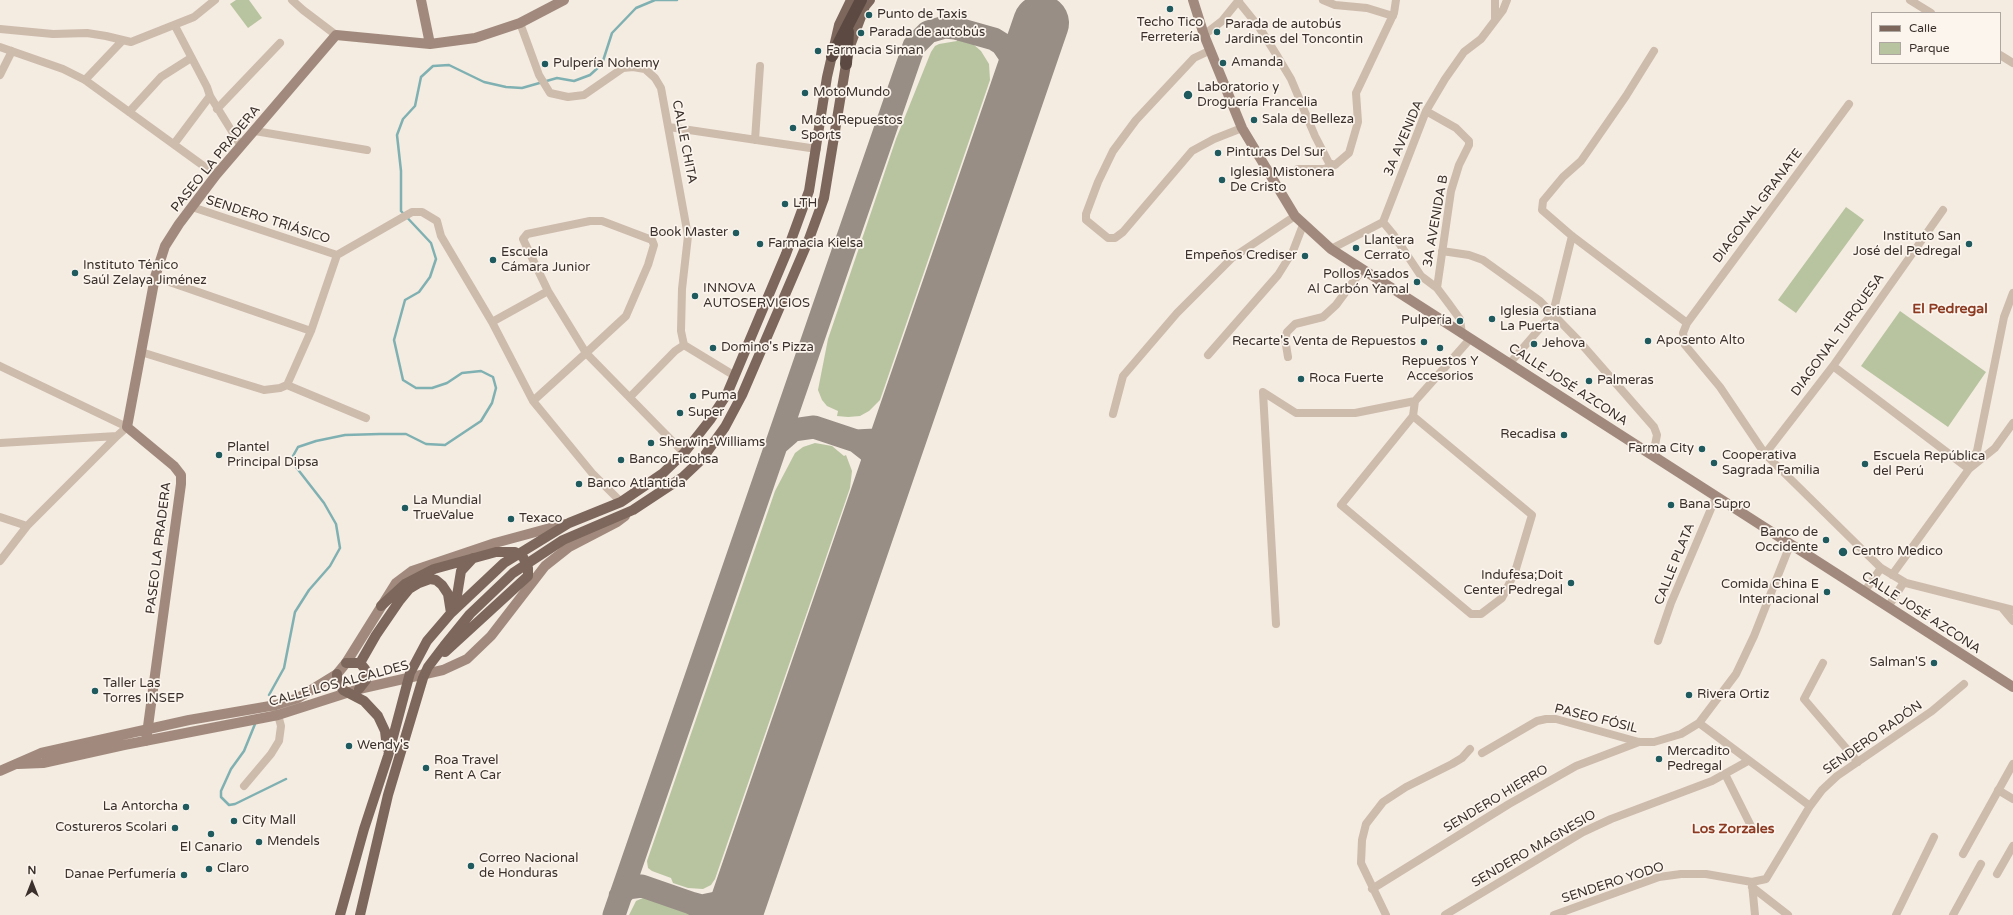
<!DOCTYPE html>
<meta charset="utf-8">
<style>
body{margin:0}
#map{position:relative;width:2013px;height:915px;overflow:hidden;background:#f4ebe1;font-family:"Varela Round",sans-serif}
canvas{display:block}
.legend{position:absolute;left:1871px;top:12px;width:130px;height:52px;box-sizing:border-box;background:#fbf5ee;border:1px solid #aea6a0;margin:0;padding:5px 7px;list-style:none;font-size:12px;color:#3b302b}
.legend li{display:flex;align-items:center;gap:8px;height:20px}
.legend b{width:20px;border:1px solid #aea6a0}
.north{position:absolute;left:12px;top:863px;width:40px;height:40px;-webkit-text-stroke:3px #fbf5ee;paint-order:stroke;rotate:0deg;font-size:11px;font-weight:700;line-height:16px;text-align:center;color:#3b302b}
.north::after{content:'';display:block;margin:auto;width:14px;height:18px;background:#3b302b;clip-path:polygon(50% 0,100% 100%,50% 72%,0 100%)}
</style>
<div id="map">
<canvas width="2013" height="915"></canvas>
<ul class="legend">
<li><b style="height:5px;background:#7d675c"></b>Calle</li>
<li><b style="height:11px;background:#b8c4a0"></b>Parque</li>
</ul>
<div class="north">N</div>
</div>
<script>
const c = document.querySelector('canvas').getContext('2d');
c.lineJoin = 'round';
function fillPath(path, color) { c.fillStyle = color; c.fill(path, 'evenodd'); }
const shape = rows => new Path2D(rows.map(r => 'M' + r).join(''));
function stroke(path, color, width, dash) { c.strokeStyle = color; c.lineWidth = width; c.lineCap = dash ? 'butt' : 'round'; c.setLineDash(dash || []); c.stroke(path); }
function label(font, color, halo, rows, align = 'center') {
  c.font = font + ' "Varela Round",sans-serif'; c.lineWidth = 3.5; c.setLineDash([]); c.textBaseline = 'middle'; c.strokeStyle = halo; c.fillStyle = color; for (const [text, x, y, turn = 0] of rows) {
    c.save(); c.translate(x, y); c.rotate((+turn || 0) * Math.PI / 180); c.textAlign = isNaN(turn) ? turn : align; if (halo) c.strokeText(text, 0, 0); c.fillText(text, 0, 0); c.restore();
  }
}
const green = shape([
 [236,0,249,0,262,18,248,28,230,4],
 [957,38,973,44,981,51,989,64,990,80,880,400,869,411,860,416,848,417,837,416,838,411,827,406,822,400,818,390,828,339,896,139,931,52,935,46,939,44,957,41],
 [1846,207,1864,220,1796,313,1778,300],
 [1900,311,1986,372,1948,427,1861,366],
 [815,443,832,446,844,456,846,455,852,471,850,488,715,879,711,885,703,889,688,888,673,883,671,878,652,871,648,868,647,861,775,491,795,453,803,447],
 [645,897,682,910,691,915,629,915,636,901]
]);
const stream = shape([
 [269,695,284,668,295,612,309,590,330,566,340,548,336,524,324,503,296,467,293,456,298,447,316,441,345,435,380,434,406,434,426,444,445,445,481,421,492,403,496,388,493,377,481,371,462,373,447,383,432,388,416,388,403,380,394,340,405,300,419,292,430,277,436,259,431,243,401,211,401,171,397,135,403,119,415,106,421,77,433,66,449,65,484,82,506,87,522,88,557,78,574,81,590,75,602,64,612,33,636,8,655,0,677,0],
 [255,724,244,751,231,769,221,791,221,797,229,805,235,804,286,779]
]);
const taxiway = shape([
 [856,441,875,440,886,436,895,430,906,417],
 [777,444,793,430,814,427,856,441,870,452,879,471,882,484],
 [620,896,627,888,642,886,691,903,703,909,709,915],
 [691,903,702,906,721,902,736,892,746,881],
 [614,915,914,46,928,32,945,27,955,28,994,39,1002,44,1017,66,1018,90]
]);
const runway = shape([
 [734,915,1041,23]
]);
const street = shape([
 [292,0,303,10,336,35],
 [1323,0,1335,5,1367,8,1393,16],
 [1495,0,1495,20],
 [1910,0,1931,13],
 [1238,1,1259,27,1276,54,1291,79,1315,136,1329,163,1335,165,1349,153,1358,122,1356,93,1394,13,1396,0],
 [520,23,539,75,550,93,568,97,584,95,623,68,633,67,645,69,655,78,661,88,688,236,682,289,681,331,684,345,735,376],
 [175,26,207,87,210,96,241,146],
 [0,29,53,34,87,33,106,36,131,42,194,17,215,0],
 [1204,35,1222,21,1239,0],
 [0,47,63,69,85,80,216,175],
 [1211,50,1194,58,1136,120,1113,151,1098,182,1086,214,1086,220,1108,238,1115,238,1123,232,1192,151,1214,139,1242,128],
 [1654,51,1626,96,1581,161,1563,177,1543,201,1542,210,1572,236,1687,323],
 [2000,55,2013,63],
 [0,75,12,51],
 [85,80,122,41],
 [1849,104,1687,323,1683,333,1685,345,1720,387,1765,454,1881,568,1906,583,2013,610],
 [217,109,280,43],
 [1426,111,1456,128,1469,141,1469,145,1459,165,1451,191,1437,288],
 [129,112,161,77,191,58],
 [669,127,817,149],
 [255,131,367,150],
 [755,140,760,66],
 [174,144,210,96],
 [1298,169,1324,169,1335,165],
 [192,207,337,255],
 [1383,222,1393,234,1421,276,1437,288,1449,304,1460,319,1462,334],
 [1331,249,1383,222,1426,111,1445,79,1464,52,1481,39,1503,10,1507,0],
 [1442,251,1469,255,1483,260,1540,301,1578,340,1654,427,1657,435,1653,455],
 [155,277,311,331],
 [492,322,548,291],
 [141,352,264,390,280,388,287,385,366,418],
 [1208,355,1278,275,1293,251,1303,225],
 [1288,357,1285,339,1287,332,1295,324,1323,317,1336,305,1362,270],
 [1510,363,1553,313,1572,236],
 [0,366,127,427,117,436,0,443],
 [1833,366,1969,469],
 [287,385,311,331,337,255,412,212,422,212,437,221,441,236,492,322,533,401,592,473,621,502],
 [630,397,675,351,684,345],
 [533,401,586,353,626,316,648,265,654,245,652,240,602,221,590,221,527,234,523,239,548,291,586,353,684,453],
 [1113,414,1123,376,1177,313,1232,258,1295,216],
 [1413,416,1341,505,1471,614,1481,614,1502,598,1515,572,1532,515,1413,416,1415,401],
 [1765,454,1833,366,1943,210],
 [1967,467,1977,451,2004,317,2013,293],
 [0,517,27,526],
 [0,561,27,526,117,436],
 [1892,575,1969,469,1995,448,2013,423],
 [1864,592,1881,568],
 [1888,607,1904,582],
 [2003,609,2013,621],
 [1276,624,1263,392,1296,413,1355,413,1415,401,1470,339],
 [1658,641,1671,603,1716,497],
 [1823,663,1804,699,1858,762],
 [1699,723,1810,806],
 [1482,753,1537,721,1546,719,1556,719,1639,742,1654,742,1681,734,1699,723,1736,674,1754,636,1790,545],
 [1725,774,1752,828],
 [244,786,271,754,279,741,281,726,278,715],
 [1998,790,2013,799],
 [1963,854,2013,764],
 [1997,874,2013,846],
 [1752,884,1755,915],
 [1752,887,1788,915],
 [1372,889,1509,804,1576,766,1639,742],
 [1386,915,1361,863,1362,840,1366,824,1383,802,1406,787,1452,764,1462,758,1470,749],
 [1445,915,1583,832,1611,819,1712,781,1748,761],
 [1554,915,1659,877,1681,874,1706,874,1752,882,1766,879,1810,806,1822,790,1837,776,1932,711,1964,684],
 [1896,915,1934,837],
 [1953,915,1981,864]
]);
const secondary = shape([
 [421,0,430,44],
 [1193,0,1204,35,1242,128,1295,216,1331,249,2013,687],
 [146,741,181,484,181,475,174,466,127,427,155,277,165,246,179,224,216,175,336,35,430,44,475,38,520,23,564,0],
 [18,764,43,763,124,745,278,715,359,689,443,670,467,659,491,636,545,566,569,547,617,522,625,516],
 [0,771,41,753,189,720,276,705,298,698,337,674,346,663,396,583,412,571,495,543,565,524]
]);
const primary = shape([
 [381,606,405,584,434,569,496,552,515,552,523,557,528,568,528,576,445,652],
 [455,608,461,571,473,558],
 [346,663,360,663,365,669,366,680,359,689],
 [360,663,376,635,400,600,409,589,419,583,430,579,436,580,442,585,448,594,451,613],
 [337,674,337,680,343,690,364,701,378,716,385,731,387,748],
 [340,915,364,829,388,756,410,673,427,641,451,613,504,563,569,523,621,502,662,474,684,453,710,420,727,394,786,254,809,191,827,77,839,25,851,0],
 [360,915,388,795,423,678,428,667,444,646,470,614,513,573,563,540,633,510,683,477,702,459,725,427,742,395,809,239,824,198,846,64,850,46,865,6,870,0]
]);
const highway = shape([
 [832,56,861,0],
 [846,64,848,32]
]);
const markers = [
 [1170,9,4,"#1f5a5e"],
 [869,15,4,"#1f5a5e"],
 [1217,32,4,"#1f5a5e"],
 [861,33,4,"#1f5a5e"],
 [818,51,4,"#1f5a5e"],
 [1223,63,4,"#1f5a5e"],
 [545,64,4,"#1f5a5e"],
 [805,93,4,"#1f5a5e"],
 [1188,95,5,"#1f5a5e"],
 [1254,120,4,"#1f5a5e"],
 [793,128,4,"#1f5a5e"],
 [1218,153,4,"#1f5a5e"],
 [1222,180,4,"#1f5a5e"],
 [785,204,4,"#1f5a5e"],
 [736,233,4,"#1f5a5e"],
 [760,244,4,"#1f5a5e"],
 [1969,244,4,"#1f5a5e"],
 [1356,248,4,"#1f5a5e"],
 [1305,256,4,"#1f5a5e"],
 [493,260,4,"#1f5a5e"],
 [75,273,4,"#1f5a5e"],
 [1417,282,4,"#1f5a5e"],
 [695,296,4,"#1f5a5e"],
 [1492,319,4,"#1f5a5e"],
 [1460,321,4,"#1f5a5e"],
 [1648,341,4,"#1f5a5e"],
 [1424,342,4,"#1f5a5e"],
 [1534,344,4,"#1f5a5e"],
 [713,348,4,"#1f5a5e"],
 [1440,348,4,"#1f5a5e"],
 [1301,379,4,"#1f5a5e"],
 [1589,381,4,"#1f5a5e"],
 [693,396,4,"#1f5a5e"],
 [680,413,4,"#1f5a5e"],
 [1564,435,4,"#1f5a5e"],
 [651,443,4,"#1f5a5e"],
 [1702,449,4,"#1f5a5e"],
 [219,455,4,"#1f5a5e"],
 [621,460,4,"#1f5a5e"],
 [1714,463,4,"#1f5a5e"],
 [1865,464,4,"#1f5a5e"],
 [579,484,4,"#1f5a5e"],
 [1671,505,4,"#1f5a5e"],
 [405,508,4,"#1f5a5e"],
 [511,519,4,"#1f5a5e"],
 [1826,540,4,"#1f5a5e"],
 [1843,552,5,"#1f5a5e"],
 [1571,583,4,"#1f5a5e"],
 [1827,592,4,"#1f5a5e"],
 [1934,663,4,"#1f5a5e"],
 [95,691,4,"#1f5a5e"],
 [1689,695,4,"#1f5a5e"],
 [349,746,4,"#1f5a5e"],
 [1659,759,4,"#1f5a5e"],
 [426,768,4,"#1f5a5e"],
 [186,807,4,"#1f5a5e"],
 [234,821,4,"#1f5a5e"],
 [175,828,4,"#1f5a5e"],
 [211,834,4,"#1f5a5e"],
 [259,842,4,"#1f5a5e"],
 [471,866,4,"#1f5a5e"],
 [209,869,4,"#1f5a5e"],
 [184,875,4,"#1f5a5e"]
];
const poiNames = [
 ["Punto de Taxis",877,15],
 ["Techo Tico",1170,23,"center"],
 ["Ferretería",1170,38,"center"],
 ["Parada de autobús",1225,25],
 ["Jardines del Toncontin",1225,40],
 ["Parada de autobús",869,33],
 ["Farmacia Siman",826,51],
 ["Amanda",1231,63],
 ["Pulpería Nohemy",553,64],
 ["Laboratorio y",1197,88],
 ["Droguería Francelia",1197,103],
 ["MotoMundo",813,93],
 ["Sala de Belleza",1262,120],
 ["Moto Repuestos",801,121],
 ["Sports",801,136],
 ["Pinturas Del Sur",1226,153],
 ["Iglesia Mistonera",1230,173],
 ["De Cristo",1230,188],
 ["LTH",793,204],
 ["Book Master",728,233,"right"],
 ["Instituto San",1961,237,"right"],
 ["José del Pedregal",1961,252,"right"],
 ["Llantera",1364,241],
 ["Cerrato",1364,256],
 ["Farmacia Kielsa",768,244],
 ["Escuela",501,253],
 ["Cámara Junior",501,268],
 ["Empeños Crediser",1297,256,"right"],
 ["Instituto Ténico",83,266],
 ["Saúl Zelaya Jiménez",83,281],
 ["Pollos Asados",1409,275,"right"],
 ["Al Carbón Yamal",1409,290,"right"],
 ["INNOVA",703,289],
 ["AUTOSERVICIOS",703,304],
 ["Iglesia Cristiana",1500,312],
 ["La Puerta",1500,327],
 ["Pulpería",1452,321,"right"],
 ["Aposento Alto",1656,341],
 ["Recarte's Venta de Repuestos",1416,342,"right"],
 ["Jehova",1542,344],
 ["Domino's Pizza",721,348],
 ["Repuestos Y",1440,362,"center"],
 ["Accesorios",1440,377,"center"],
 ["Roca Fuerte",1309,379],
 ["Palmeras",1597,381],
 ["Puma",701,396],
 ["Super",688,413],
 ["Recadisa",1556,435,"right"],
 ["Sherwin-Williams",659,443],
 ["Plantel",227,448],
 ["Principal Dipsa",227,463],
 ["Farma City",1694,449,"right"],
 ["Cooperativa",1722,456],
 ["Sagrada Familia",1722,471],
 ["Escuela República",1873,457],
 ["del Perú",1873,472],
 ["Banco Ficohsa",629,460],
 ["Banco Atlantida",587,484],
 ["La Mundial",413,501],
 ["TrueValue",413,516],
 ["Bana Supro",1679,505],
 ["Texaco",519,519],
 ["Banco de",1818,533,"right"],
 ["Occidente",1818,548,"right"],
 ["Centro Medico",1852,552],
 ["Indufesa;Doit",1563,576,"right"],
 ["Center Pedregal",1563,591,"right"],
 ["Comida China E",1819,585,"right"],
 ["Internacional",1819,600,"right"],
 ["Salman'S",1926,663,"right"],
 ["Taller Las",103,684],
 ["Torres INSEP",103,699],
 ["Rivera Ortiz",1697,695],
 ["Wendy's",357,746],
 ["Mercadito",1667,752],
 ["Pedregal",1667,767],
 ["Roa Travel",434,761],
 ["Rent A Car",434,776],
 ["La Antorcha",178,807,"right"],
 ["City Mall",242,821],
 ["Costureros Scolari",167,828,"right"],
 ["Mendels",267,842],
 ["El Canario",211,848,"center"],
 ["Correo Nacional",479,859],
 ["de Honduras",479,874],
 ["Claro",217,869],
 ["Danae Perfumería",176,875,"right"]
];
const streetNames = [
 ["3A AVENIDA",1404,138,-67],
 ["CALLE CHITA",684,142,79],
 ["PASEO LA PRADERA",216,159,-51],
 ["DIAGONAL GRANATE",1758,206,-53],
 ["SENDERO TRIÁSICO",268,220,18],
 ["3A AVENIDA B",1436,221,-80],
 ["DIAGONAL TURQUESA",1838,335,-54],
 ["CALLE JOSÉ AZCONA",1568,385,33],
 ["PASEO LA PRADERA",159,548,-83],
 ["CALLE PLATA",1675,564,-68],
 ["CALLE JOSÉ AZCONA",1921,613,33],
 ["CALLE LOS ALCALDES",339,684,-15],
 ["PASEO FÓSIL",1596,719,14],
 ["SENDERO RADÓN",1873,738,-35],
 ["SENDERO HIERRO",1496,799,-31],
 ["SENDERO MAGNESIO",1534,849,-30],
 ["SENDERO YODO",1613,883,-18]
];
const neighbourhoodNames = [
 ["El Pedregal",1950,309],
 ["Los Zorzales",1733,829]
];
fillPath(green, '#b8c4a0');
stroke(stream, '#7fb0b2', 2.5);
stroke(taxiway, '#988e86', 23);
stroke(runway, '#988e86', 56);
stroke(street, '#cdbbac', 8);
stroke(secondary, '#a18a7d', 10);
stroke(primary, '#7d675c', 10);
stroke(highway, '#5c4a42', 12);
for (const [x, y, r, color] of markers) { const dot = new Path2D(); dot.arc(x, y, r, 0, 2 * Math.PI); c.fillStyle = color; c.fill(dot); stroke(dot, '#fbf5ee', 1.5); }
label('13px', '#3b302b', '#fbf5ee', poiNames, 'left');
label('13px', '#3b302b', '#fbf5ee', streetNames);
label('bold 14px', '#8c3b22', '#fbf5ee', neighbourhoodNames);
</script>
